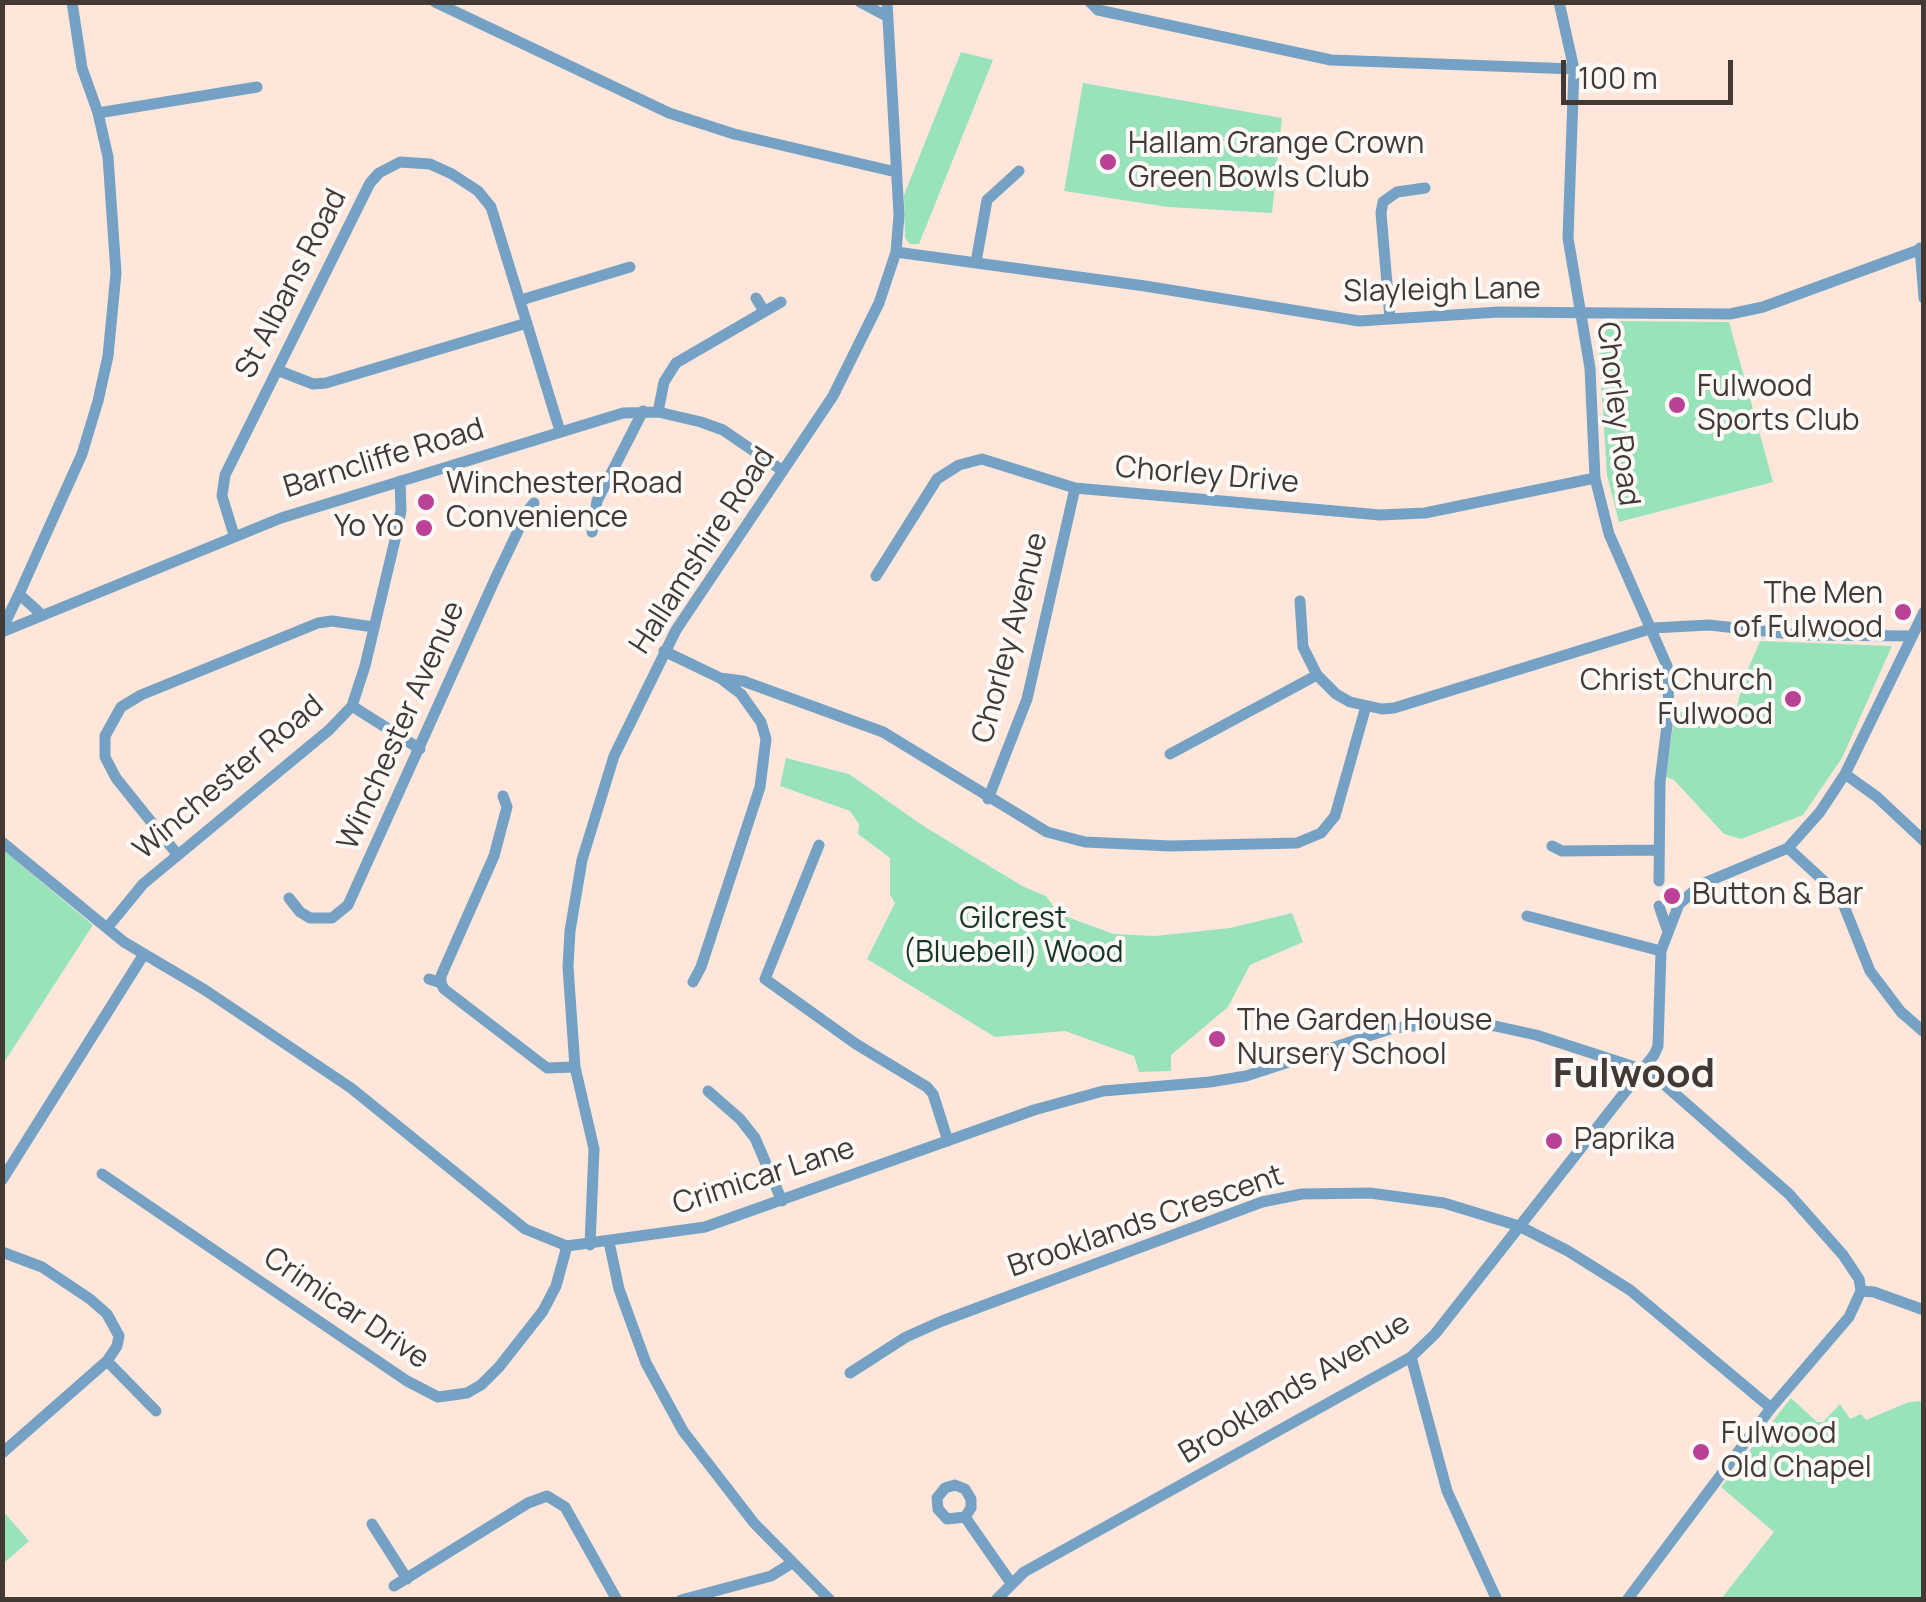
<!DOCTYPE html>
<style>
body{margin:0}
#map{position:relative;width:1926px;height:1602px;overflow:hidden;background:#fee7da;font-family:Manrope,sans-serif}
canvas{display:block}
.frame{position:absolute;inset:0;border:5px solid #423934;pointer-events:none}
.scale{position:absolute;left:1561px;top:60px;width:172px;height:45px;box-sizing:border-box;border:5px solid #423934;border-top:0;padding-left:12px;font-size:30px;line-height:35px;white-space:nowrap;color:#423934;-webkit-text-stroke:8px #fdf9f6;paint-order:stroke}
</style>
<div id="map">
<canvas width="1926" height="1602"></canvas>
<div class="frame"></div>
<div class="scale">100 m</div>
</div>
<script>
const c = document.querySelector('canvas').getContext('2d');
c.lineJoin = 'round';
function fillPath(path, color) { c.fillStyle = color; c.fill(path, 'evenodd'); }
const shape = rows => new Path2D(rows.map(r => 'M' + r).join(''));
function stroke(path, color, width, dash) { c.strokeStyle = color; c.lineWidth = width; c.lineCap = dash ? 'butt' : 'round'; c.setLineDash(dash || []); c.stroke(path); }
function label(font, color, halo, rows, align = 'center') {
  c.font = font + ' Manrope,sans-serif'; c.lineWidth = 8; c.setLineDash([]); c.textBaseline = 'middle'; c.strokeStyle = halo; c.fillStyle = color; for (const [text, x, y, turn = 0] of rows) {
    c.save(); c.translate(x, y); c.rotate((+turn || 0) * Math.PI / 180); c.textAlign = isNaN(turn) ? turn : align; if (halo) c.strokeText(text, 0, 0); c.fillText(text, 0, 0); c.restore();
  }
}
const green = shape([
 [961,52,993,60,919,244,910,244,905,238,904,195],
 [1083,83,1282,118,1272,213,1168,207,1064,191],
 [1613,321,1729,322,1773,482,1619,522,1607,475,1598,334],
 [1760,641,1892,646,1842,758,1803,815,1741,839,1724,834,1674,780,1666,777,1675,711,1734,717,1745,676],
 [786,758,849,774,925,827,1024,887,1046,896,1059,914,1114,934,1155,936,1230,928,1292,913,1303,942,1250,965,1228,1007,1171,1055,1171,1071,1139,1072,1134,1056,1065,1031,995,1037,867,959,895,903,890,895,890,858,858,834,859,824,850,811,780,786],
 [3,850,93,925,3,1064],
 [1791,1398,1817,1422,1823,1422,1840,1404,1850,1419,1861,1414,1866,1420,1909,1402,1923,1401,1923,1599,1721,1599,1774,1532,1721,1487],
 [2,1510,29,1541,5,1562,3,1558]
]);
const minor = shape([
 [435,2,669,113,734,134,896,172],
 [860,2,888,17],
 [1090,2,1098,10,1331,60,1574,69],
 [1559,2,1574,69,1568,238,1590,368,1595,478,1609,534,1667,666,1669,709,1660,782,1659,881],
 [98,113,257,87],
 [1920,248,1924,298],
 [896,252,1145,286,1359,321,1499,312,1730,314,1763,307,1924,248],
 [976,262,987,200,1019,171],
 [756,298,764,311],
 [521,300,630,267],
 [1390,319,1381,213,1383,202,1397,192,1425,188],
 [277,370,313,384,326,383,527,323],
 [658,412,664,382,676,363,781,302],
 [592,532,597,501,643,411],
 [234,535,222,496,225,475,370,183,379,173,400,162,430,164,452,174,478,191,491,207,560,431],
 [876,576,937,479,959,465,982,459,1075,488,1380,515,1425,513,1595,478],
 [1300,601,1303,647,1317,675,1336,694,1350,702,1382,709,1394,708,1653,628,1709,625,1801,635,1911,636],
 [42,615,19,594,82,454,98,401,108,356,116,273,108,157,98,113,82,68,72,2],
 [2,629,19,594],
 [2,632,281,518,623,413,658,412,701,422,723,430,783,471],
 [664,651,720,678,741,694,761,722,766,739,760,787,701,967,693,982],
 [720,678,743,681,883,732,1047,832,1085,842,1171,846,1297,843,1321,833,1335,816,1366,706],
 [352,706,420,749],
 [1170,754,1317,675],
 [1845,774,1877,797,1924,841],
 [988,799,1027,699,1075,488],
 [2,842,124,942,205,990,351,1088,525,1229,567,1246,705,1227,1034,1110,1103,1091,1210,1082,1246,1076,1393,1028,1453,1022,1495,1026,1536,1035,1644,1070,1657,1078,1789,1194,1843,1255,1859,1279,1861,1291],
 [819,845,765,979,856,1044,927,1087,933,1094,948,1141],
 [1552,846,1562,851,1659,850],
 [1788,848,1840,896,1870,971,1901,1012,1924,1032],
 [177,854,116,778,105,757,105,736,121,707,141,695,318,623,332,621,374,627],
 [289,898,300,912,310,918,332,918,348,905,496,577,528,510,534,503],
 [1659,906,1667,929],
 [1527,916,1661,951],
 [107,928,143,884,329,730,352,706,365,666,395,540,401,511,400,481],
 [429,979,441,983,444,989,547,1068,575,1067],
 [441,983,441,976,494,856,507,807,503,796],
 [708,1091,740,1119,755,1138,782,1201],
 [102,1174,407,1381,438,1397,467,1393,481,1385,499,1367,543,1311,556,1286,567,1246],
 [2,1180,144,954],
 [609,1242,619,1289,646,1363,683,1431,754,1523,830,1600],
 [590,1245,594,1149,575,1067,568,967,570,931,582,860,614,756,676,630,833,396,879,303,896,252,899,215,887,2],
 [2,1252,42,1267,90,1299,107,1314,119,1336,117,1346,107,1361,2,1453],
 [1861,1291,1874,1292,1924,1310],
 [1411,1357,1447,1491,1497,1600],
 [107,1361,156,1411],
 [850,1373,906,1337,942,1321,1262,1202,1302,1194,1370,1193,1444,1203,1519,1226,1568,1251,1630,1290,1771,1408],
 [965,1517,971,1508,971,1499,965,1489,955,1485,945,1488,937,1498,938,1509,947,1519,965,1517,1011,1583],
 [372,1524,407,1579],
 [394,1586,528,1503,547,1496,565,1507,617,1600],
 [681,1600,771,1576,792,1563],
 [996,1600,1024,1572,1411,1357,1435,1334,1654,1055,1658,1046,1661,951,1679,904,1702,884,1788,848,1820,812,1845,774,1924,612],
 [1627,1600,1771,1408,1849,1317,1861,1291]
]);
const markers = [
 [1108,162,10,"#b94196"],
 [1677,405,10,"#b94196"],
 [426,502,10,"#b94196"],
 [424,528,10,"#b94196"],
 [1903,612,10,"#b94196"],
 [1793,699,10,"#b94196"],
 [1672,896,10,"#b94196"],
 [1217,1039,10,"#b94196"],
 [1554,1141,10,"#b94196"],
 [1701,1452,10,"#b94196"]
];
const poiNames = [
 ["Hallam Grange Crown",1128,145],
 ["Green Bowls Club",1128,179],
 ["Fulwood",1697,388],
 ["Sports Club",1697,422],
 ["Winchester Road",446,485],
 ["Convenience",446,519],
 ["Yo Yo",404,528,"right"],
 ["The Men",1883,595,"right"],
 ["of Fulwood",1883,629,"right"],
 ["Christ Church",1773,682,"right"],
 ["Fulwood",1773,716,"right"],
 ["Button & Bar",1692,896],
 ["The Garden House",1237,1022],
 ["Nursery School",1237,1056],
 ["Paprika",1574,1141],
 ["Fulwood",1721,1435],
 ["Old Chapel",1721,1469]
];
const streetNames = [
 ["St Albans Road",292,284,-63],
 ["Slayleigh Lane",1442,291,-1],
 ["Chorley Road",1617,414,83],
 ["Barncliffe Road",384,459,-17],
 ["Chorley Drive",1207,476,5],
 ["Hallamshire Road",703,551,-57],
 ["Chorley Avenue",1011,638,-75],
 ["Winchester Avenue",402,726,-66],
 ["Winchester Road",229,778,-40],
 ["Crimicar Lane",764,1177,-18],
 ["Brooklands Crescent",1146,1222,-19],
 ["Crimicar Drive",346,1309,34],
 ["Brooklands Avenue",1295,1389,-31]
];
const parkNames = [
 ["Gilcrest",1013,920],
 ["(Bluebell) Wood",1013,954]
];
const districtNames = [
 ["Fulwood",1634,1076]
];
fillPath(green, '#99e3bb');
stroke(minor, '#75a2c4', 11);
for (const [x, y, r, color] of markers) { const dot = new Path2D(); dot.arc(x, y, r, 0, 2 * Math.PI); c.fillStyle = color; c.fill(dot); stroke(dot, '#fdf9f6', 4); }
label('30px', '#423934', '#fdf9f6', poiNames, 'left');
label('30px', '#423934', '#fdf9f6', streetNames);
label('30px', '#163727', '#fdf9f6', parkNames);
label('bold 40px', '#423934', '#fdf9f6', districtNames);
</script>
